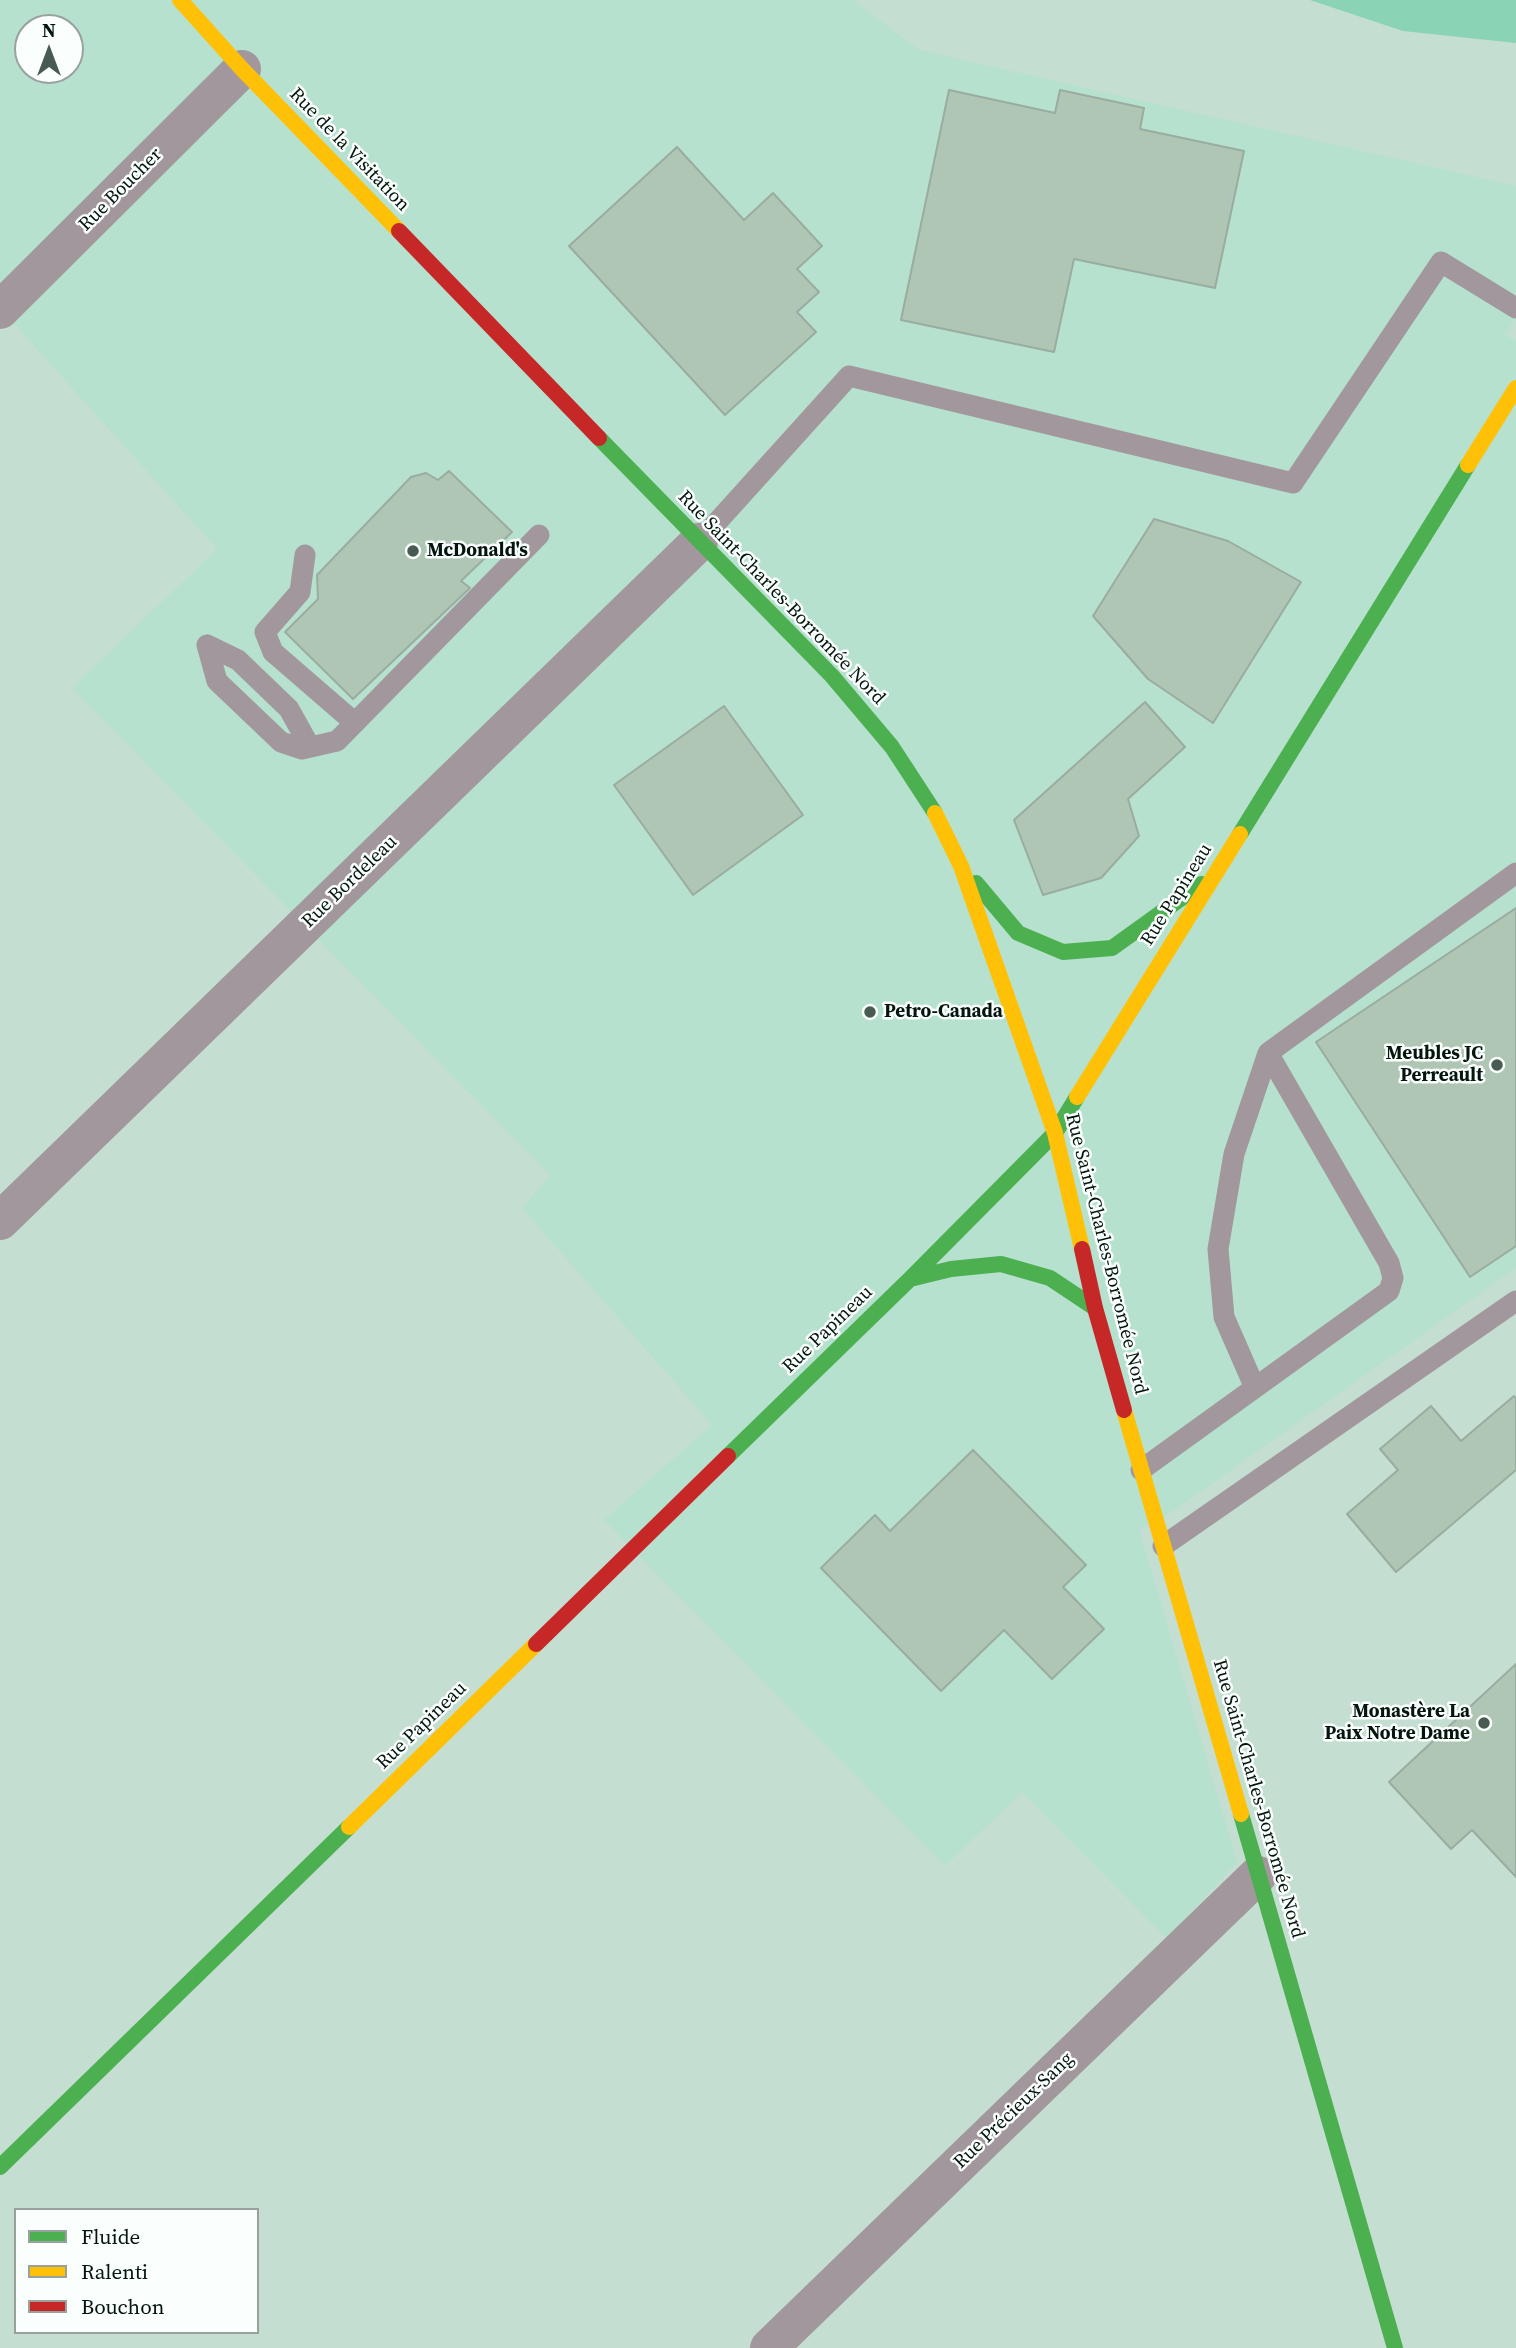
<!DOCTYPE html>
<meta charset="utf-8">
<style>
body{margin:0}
#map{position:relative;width:1516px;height:2348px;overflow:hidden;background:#c4ded2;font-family:"Source Serif 4",serif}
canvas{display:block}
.legend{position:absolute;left:14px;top:2208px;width:245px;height:126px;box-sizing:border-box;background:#fafefc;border:2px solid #98a19d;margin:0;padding:9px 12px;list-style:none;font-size:21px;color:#04150e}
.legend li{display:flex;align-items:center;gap:14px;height:35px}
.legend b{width:35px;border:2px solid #98a19d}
.north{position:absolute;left:14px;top:14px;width:70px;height:70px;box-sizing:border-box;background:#fafefc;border:2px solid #98a19d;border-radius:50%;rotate:0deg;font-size:19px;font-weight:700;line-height:28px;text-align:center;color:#04150e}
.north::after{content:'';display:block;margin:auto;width:24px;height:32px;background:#475b53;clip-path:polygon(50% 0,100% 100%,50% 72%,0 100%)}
</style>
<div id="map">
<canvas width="1516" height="2348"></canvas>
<ul class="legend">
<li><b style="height:9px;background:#4caf50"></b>Fluide</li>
<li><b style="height:9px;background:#ffc107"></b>Ralenti</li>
<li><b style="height:9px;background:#c62828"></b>Bouchon</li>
</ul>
<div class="north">N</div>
</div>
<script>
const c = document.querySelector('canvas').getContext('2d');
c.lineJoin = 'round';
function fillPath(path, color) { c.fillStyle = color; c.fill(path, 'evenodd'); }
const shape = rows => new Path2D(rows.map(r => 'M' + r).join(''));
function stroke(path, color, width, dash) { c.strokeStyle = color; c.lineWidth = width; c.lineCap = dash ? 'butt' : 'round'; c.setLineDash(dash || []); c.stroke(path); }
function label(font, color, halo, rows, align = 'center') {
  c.font = font + ' "Source Serif 4",serif'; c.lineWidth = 5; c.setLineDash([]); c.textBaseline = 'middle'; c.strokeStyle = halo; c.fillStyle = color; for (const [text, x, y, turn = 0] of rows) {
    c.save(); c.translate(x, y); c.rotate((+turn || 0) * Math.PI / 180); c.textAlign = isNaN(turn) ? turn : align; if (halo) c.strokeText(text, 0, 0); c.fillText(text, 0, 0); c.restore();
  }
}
const built = shape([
 [0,0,853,0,919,50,1516,186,1516,316,1505,335,1516,341,1516,1268,1173,1511,1139,1529,1237,1862,1167,1939,1022,1792,945,1866,604,1520,712,1425,522,1208,550,1175,72,688,217,549,0,308],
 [28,28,70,28,70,70,28,70]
]);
const water = shape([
 [1310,0,1516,0,1516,43,1403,31]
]);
const building = shape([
 [949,90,1055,113,1060,90,1144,108,1140,129,1244,151,1215,288,1074,259,1054,352,901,320,949,90],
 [677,147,744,220,773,193,822,246,797,269,819,292,797,312,816,332,725,415,569,246,677,147],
 [449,471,512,532,461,581,470,588,353,699,285,632,318,599,317,575,411,477,426,473,438,480,449,471],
 [1154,519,1228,541,1301,582,1213,723,1148,679,1093,616,1154,519],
 [1145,702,1185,747,1128,799,1139,836,1101,878,1043,895,1014,820,1145,702],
 [724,706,803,815,693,895,614,785,724,706],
 [1516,908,1516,1246,1470,1277,1316,1042,1516,908],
 [1514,1396,1516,1399,1516,1470,1396,1572,1347,1514,1398,1470,1380,1449,1431,1406,1461,1441,1514,1396],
 [973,1450,1086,1565,1063,1587,1104,1629,1052,1679,1004,1630,941,1691,821,1568,875,1515,890,1531,973,1450],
 [1516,1664,1516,1877,1472,1830,1451,1849,1389,1782,1516,1664]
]);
const lane = shape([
 [699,542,849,376,1293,483,1441,262,1516,308],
 [305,555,300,592,265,632,273,652,355,723],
 [207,645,217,681,281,742,302,749,337,741,539,535],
 [207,645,238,660,289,709,310,747],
 [1268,1053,1516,873],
 [1141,1470,1389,1291,1393,1278,1389,1263,1268,1053,1234,1154,1218,1249,1224,1317,1255,1388],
 [1163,1546,1516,1301]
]);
const street = shape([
 [0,310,242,69],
 [0,1221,699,542],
 [769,2348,1258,1875]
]);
const fast = shape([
 [599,438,832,676,892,747,935,813],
 [1240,834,1468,465],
 [976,883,1018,933,1063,952,1112,948,1201,884],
 [910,1279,951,1269,1001,1264,1050,1278,1095,1308],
 [728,1456,910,1279,1055,1133,1077,1097],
 [1241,1814,1395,2348],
 [0,2167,349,1827]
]);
const slow = shape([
 [180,0,242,69,399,231],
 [1468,465,1516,388],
 [935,813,961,866,1055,1133,1082,1249],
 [1077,1097,1240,834],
 [1124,1410,1241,1814],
 [349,1827,536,1644]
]);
const jam = shape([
 [399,231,599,438],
 [1082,1249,1095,1308,1124,1410],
 [536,1644,728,1456]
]);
const markers = [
 [413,551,7,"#475b53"],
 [870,1012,7,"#475b53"],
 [1497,1065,7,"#475b53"],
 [1484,1723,7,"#475b53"]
];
const streetNames = [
 ["Rue de la Visitation",349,150,46],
 ["Rue Boucher",121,190,-45],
 ["Rue Saint-Charles-Borromée Nord",781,598,46],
 ["Rue Bordeleau",350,882,-44],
 ["Rue Papineau",1177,895,-58],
 ["Rue Saint-Charles-Borromée Nord",1106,1254,76],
 ["Rue Papineau",828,1330,-44],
 ["Rue Papineau",422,1726,-44],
 ["Rue Saint-Charles-Borromée Nord",1258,1799,74],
 ["Rue Précieux-Sang",1014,2111,-44]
];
const poiNames = [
 ["McDonald's",427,551],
 ["Petro-Canada",884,1012],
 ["Meubles JC",1483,1054,"right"],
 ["Perreault",1483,1076,"right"],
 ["Monastère La",1470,1712,"right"],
 ["Paix Notre Dame",1470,1734,"right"]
];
fillPath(built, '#b6e1ce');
fillPath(water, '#8bd3b5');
fillPath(building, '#afc6b5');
stroke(building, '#9aaca0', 2);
stroke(lane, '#a2979d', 21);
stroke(street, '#a2979d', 38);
stroke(fast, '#4caf50', 16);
stroke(slow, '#ffc107', 16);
stroke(jam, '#c62828', 16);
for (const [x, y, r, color] of markers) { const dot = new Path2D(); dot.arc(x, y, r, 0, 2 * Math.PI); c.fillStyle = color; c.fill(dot); stroke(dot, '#fafefc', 2.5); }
label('19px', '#04150e', '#fafefc', streetNames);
label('bold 19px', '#04150e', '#fafefc', poiNames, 'left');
</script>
